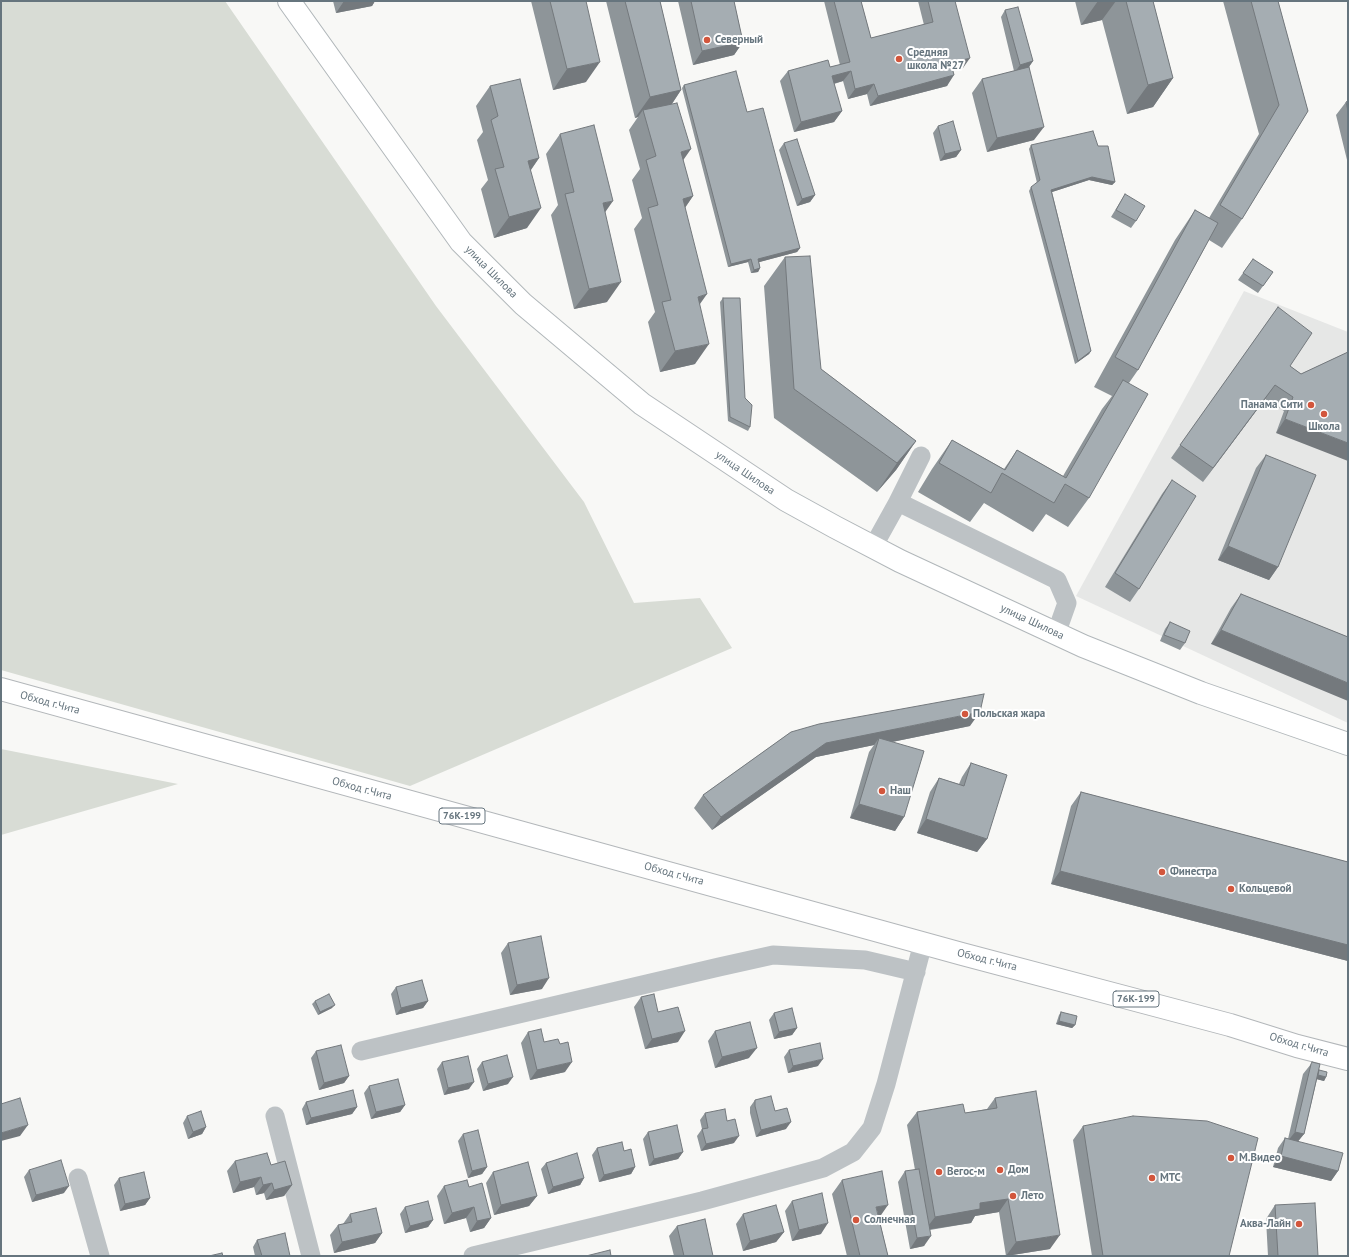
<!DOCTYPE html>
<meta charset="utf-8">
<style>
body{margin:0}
#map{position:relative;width:1349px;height:1257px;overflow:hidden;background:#f8f8f6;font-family:"PT Sans",sans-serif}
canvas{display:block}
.frame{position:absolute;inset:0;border:2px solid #66757e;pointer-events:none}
</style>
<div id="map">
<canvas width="1349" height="1257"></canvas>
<div class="frame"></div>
</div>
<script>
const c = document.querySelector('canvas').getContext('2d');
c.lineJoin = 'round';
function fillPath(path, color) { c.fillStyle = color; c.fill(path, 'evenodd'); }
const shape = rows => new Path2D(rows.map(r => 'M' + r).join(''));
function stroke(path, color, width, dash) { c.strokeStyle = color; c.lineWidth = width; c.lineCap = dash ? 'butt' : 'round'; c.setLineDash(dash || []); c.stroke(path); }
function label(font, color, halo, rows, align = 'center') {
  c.font = font + ' "PT Sans",sans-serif'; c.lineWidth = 4; c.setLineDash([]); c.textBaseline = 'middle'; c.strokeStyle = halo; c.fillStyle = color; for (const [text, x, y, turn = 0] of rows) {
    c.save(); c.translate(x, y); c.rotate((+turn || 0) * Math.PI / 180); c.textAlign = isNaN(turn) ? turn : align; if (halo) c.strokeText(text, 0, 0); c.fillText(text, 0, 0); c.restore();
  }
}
const built = shape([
 [1244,291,1348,332,1348,723,1076,596]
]);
const green = shape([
 [1,1,225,1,436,306,584,502,634,603,700,598,732,648,410,786,1,670],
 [1,749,178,784,1,835]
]);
const minor = shape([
 [898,502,1057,580,1067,603,1056,634],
 [873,547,898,502,921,456],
 [361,1051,719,967,773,955,865,960,916,972],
 [275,1116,311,1256],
 [78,1178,100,1256],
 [473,1256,702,1201,823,1168,853,1152,872,1128,886,1084,923,943]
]);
const major = shape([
 [289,1,461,242,523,304,642,404,786,500,835,527,900,561,1083,646,1201,693,1348,744]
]);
const highway = shape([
 [1,689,962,954,1230,1025,1297,1046,1348,1059]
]);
const wall = shape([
 [333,1,375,1,372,6,336,13],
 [531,1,586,1,586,82,553,90],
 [606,1,660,1,681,90,672,104,683,160,693,196,685,208,700,305,695,364,660,372,648,322,655,312,634,229,642,218,632,180,640,169,629,130,638,117,635,118],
 [678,1,734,1,743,42,734,55,693,65],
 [824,1,861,1,871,38,924,25,918,1,955,1,963,68,953,71,947,86,870,106,867,94,848,99,843,81,834,84,842,111,834,122,794,132,780,81,788,71,830,67,840,65],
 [1075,1,1153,1,1173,78,1153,107,1127,114,1102,20,1081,25],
 [1223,1,1278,1,1308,111,1242,219,1222,248,1209,240,1138,370,1129,383,1089,498,1068,527,1046,514,1033,532,984,503,970,522,918,492,932,469,952,440,1004,469,1017,450,1063,476,1102,409,1112,396,1094,387,1175,240,1195,210,1209,218,1259,134],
 [1005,10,1033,61,1029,67,1034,140,987,152,972,93,982,79,1014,71,1001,17],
 [684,85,747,112,800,248,797,252,759,262,760,268,758,272,751,273,748,262,728,267,682,88],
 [490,86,539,158,531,170,527,228,494,238,481,189,488,180,477,140,483,132,476,106],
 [1348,101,1348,164,1336,115,1346,102],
 [938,126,961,150,956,157,940,161,933,133],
 [560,134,605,212,607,302,574,309,551,215,558,205,546,154],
 [784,143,815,195,810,202,797,206,779,150],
 [1031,145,1098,146,1115,182,1112,185,1089,180,1052,192,1091,351,1089,354,1075,364,1029,191,1031,187,1037,183,1029,149],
 [1125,194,1136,221,1131,228,1111,217],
 [785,257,821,369,916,441,896,470,877,492,774,418,764,286],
 [1253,259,1273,272,1258,293,1238,280],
 [723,298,745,398,750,427,748,431,728,421,720,302],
 [1278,307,1290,366,1301,374,1348,352,1276,433,1284,411,1265,399,1203,482,1171,458],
 [1266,455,1278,567,1269,580,1218,560,1256,468],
 [1172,480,1139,589,1130,602,1105,587,1162,494],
 [1241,594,1348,637,1211,644,1231,608],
 [1170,622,1185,643,1180,650,1160,641,1165,629],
 [970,726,892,742,904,817,895,831,850,818,869,752,874,745,816,757,712,830,694,808,703,795,791,732],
 [971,763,987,839,977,852,917,833,930,792,939,778,959,784,962,777],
 [1081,792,1348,862,1348,961,1051,884,1071,806],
 [508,943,542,989,510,995,501,953],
 [396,987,428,1001,423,1008,396,1015,391,994],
 [641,997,658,1012,678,1042,645,1049,634,1007],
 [315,1001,332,1008,318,1015,312,1004],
 [1061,1012,1075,1025,1072,1028,1056,1024,1059,1015],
 [774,1013,797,1028,792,1035,774,1039,769,1020],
 [715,1031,749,1058,715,1068,708,1041],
 [528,1032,544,1042,565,1072,530,1080,521,1043],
 [789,1050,818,1066,788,1073,784,1057],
 [316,1051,349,1076,344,1083,319,1090,311,1058],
 [442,1062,469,1089,444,1095,437,1069],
 [482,1062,508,1084,483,1091,477,1069],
 [1311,1064,1319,1070,1326,1077,1324,1081,1317,1079,1304,1134,1298,1141,1338,1171,1331,1181,1273,1167,1278,1148,1285,1138,1288,1139,1303,1074],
 [369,1086,405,1105,400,1112,371,1119,364,1093],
 [995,1098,1050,1249,1006,1256,999,1212,975,1216,971,1223,930,1230,924,1246,910,1249,898,1182,905,1171,915,1170,907,1125,917,1112,965,1113,987,1109],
 [755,1100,775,1111,786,1129,756,1137,750,1113,750,1107],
 [306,1102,357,1107,352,1114,306,1125,302,1109],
 [705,1113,727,1121,734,1143,701,1151,697,1136,702,1129,700,1120],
 [187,1116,206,1127,202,1134,188,1139,183,1123],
 [1083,1126,1229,1256,1092,1256,1073,1140],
 [648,1132,683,1152,678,1159,649,1166,643,1139],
 [463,1134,487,1167,482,1174,468,1178,458,1141],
 [597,1148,624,1151,635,1167,631,1174,599,1182,592,1155],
 [235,1161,271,1165,292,1185,284,1196,266,1200,264,1193,256,1195,254,1187,233,1193,227,1171],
 [546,1163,584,1178,580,1185,548,1194,541,1169],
 [29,1170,64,1193,32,1202,24,1177],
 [493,1172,537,1196,529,1206,494,1215,486,1183],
 [119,1178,150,1198,145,1205,120,1211,114,1185],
 [842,1180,879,1218,888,1256,847,1256,832,1194],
 [444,1186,469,1187,491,1218,484,1228,470,1232,466,1218,444,1224,437,1196],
 [792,1201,821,1234,792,1241,785,1211],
 [1275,1205,1318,1256,1268,1256,1266,1219],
 [405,1207,433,1220,428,1227,405,1233,400,1214],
 [350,1214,382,1233,375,1243,334,1253,330,1235,338,1225,343,1224],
 [743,1214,784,1232,776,1242,743,1251,736,1224],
 [677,1226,713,1256,674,1256,669,1236],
 [257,1240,290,1256,255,1256,253,1247]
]);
const shadedWall = shape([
 [344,1,375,1,372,6,336,13],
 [1098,1,1116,1,1102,20,1081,25],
 [743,42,734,55,693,65,702,51],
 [970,58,963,68,943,73,951,63],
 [1033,61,1028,68,1015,72,1020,65],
 [600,62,586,82,553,90,567,69],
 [851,71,843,81,825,86,832,76],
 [954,75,947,86,870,106,878,96],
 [1173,78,1153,107,1127,114,1148,85],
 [874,84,867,94,848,99,855,89],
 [681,90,667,111,643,110,638,117,635,118,650,97],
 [842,111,834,122,794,132,801,122],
 [1044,127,1034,140,987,152,997,138],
 [691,149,677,169,681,152],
 [961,150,956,157,940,161,945,154],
 [539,158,525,178,528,161],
 [1092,177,1115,182,1112,185,1089,180,1049,193,1051,190],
 [815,195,810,202,797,206,802,199],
 [693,196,679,216,683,199],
 [613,201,599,221,603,203],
 [541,208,527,228,494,238,509,217],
 [800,248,797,252,756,263,758,259],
 [751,259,748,262,728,267,731,264],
 [760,268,758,272,751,273,754,270],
 [621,282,607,302,574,309,589,289],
 [707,294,693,314,698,297],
 [709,344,695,364,660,372,675,351],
 [1091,351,1089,354,1075,364,1078,361],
 [1275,385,1265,399,1203,482,1213,468],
 [1285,419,1348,443,1348,461,1276,433],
 [916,441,896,470,877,492,897,463],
 [1228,546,1278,567,1269,580,1218,560],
 [1221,630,1348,683,1348,701,1211,644],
 [980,712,970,726,877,745,879,738,874,745,816,757,712,830,721,817,826,743],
 [859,804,904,817,895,831,850,818],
 [926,819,987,839,977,852,917,833],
 [1060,871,1348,945,1348,961,1051,884],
 [549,978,542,989,510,995,517,985],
 [428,1001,423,1008,396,1015,401,1008],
 [335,1005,332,1008,318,1015,320,1012],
 [1059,1021,1075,1025,1072,1028,1056,1024],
 [797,1028,792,1035,774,1039,779,1032],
 [685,1031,678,1042,645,1049,652,1039],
 [757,1048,749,1058,715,1068,722,1057],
 [823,1059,818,1066,788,1073,793,1066],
 [572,1062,565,1072,530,1080,537,1070],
 [1314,1074,1326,1077,1324,1081,1312,1078],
 [349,1076,344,1083,319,1090,324,1083],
 [513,1077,508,1084,483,1091,488,1084],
 [474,1082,469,1089,444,1095,448,1088],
 [405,1105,400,1112,371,1119,376,1112],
 [357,1107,352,1114,306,1125,311,1118],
 [791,1122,786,1129,756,1137,761,1130],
 [28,1125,20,1136,1,1141,1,1133],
 [206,1127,202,1134,188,1139,193,1132],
 [1295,1132,1304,1134,1296,1144,1287,1142],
 [739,1136,734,1143,701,1151,706,1144],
 [683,1152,678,1159,649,1166,654,1159],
 [1281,1156,1338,1171,1331,1181,1273,1167],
 [487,1167,482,1174,468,1178,472,1171],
 [635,1167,631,1174,599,1182,604,1175],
 [261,1177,254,1187,233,1193,240,1182],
 [584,1178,580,1185,548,1194,553,1187],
 [272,1183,264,1193,256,1195,263,1185],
 [292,1185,284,1196,266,1200,274,1190],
 [69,1186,64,1193,32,1202,36,1195],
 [537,1196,529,1206,494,1215,501,1205],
 [150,1198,145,1205,120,1211,125,1204],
 [1008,1199,999,1212,975,1216,971,1223,925,1230,935,1217,980,1203],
 [888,1205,879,1218,876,1207],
 [474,1207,466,1218,444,1224,452,1213],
 [491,1218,484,1228,470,1232,477,1221],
 [433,1220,428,1227,405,1233,410,1226],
 [828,1223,821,1234,792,1241,799,1230],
 [784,1232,776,1242,743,1251,750,1241],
 [382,1233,375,1243,334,1253,342,1242],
 [1060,1235,1050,1249,1006,1256,1016,1242],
 [931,1236,924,1246,910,1249,917,1238]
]);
const building = shape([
 [550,1,586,1,600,62,567,69,550,1],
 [625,1,660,1,681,90,650,97,625,1],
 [691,1,734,1,743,42,702,51,691,1],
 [834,1,861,1,871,38,933,22,928,1,955,1,970,58,951,63,954,75,878,96,874,84,855,89,851,71,832,76,842,111,801,122,788,71,828,60,830,67,850,62,834,1],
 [1126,1,1153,1,1173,78,1148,85,1126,1],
 [1251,1,1278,1,1308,111,1242,219,1220,205,1279,105,1251,1],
 [1018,7,1033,61,1020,65,1005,10,1018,7],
 [1029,67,1044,127,997,138,982,79,1029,67],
 [736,71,747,112,763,108,800,248,758,259,760,268,754,270,751,259,731,264,684,85,736,71],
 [520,79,539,158,528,161,541,208,509,217,495,169,504,167,491,120,498,116,490,86,520,79],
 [1348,101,1348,111,1346,102,1348,101],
 [677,103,691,149,681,152,693,196,683,199,707,294,698,297,709,344,675,351,662,302,671,300,648,208,658,205,646,160,656,156,643,110,677,103],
 [953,121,961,150,945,154,938,126,953,121],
 [594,125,613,201,603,203,621,282,589,289,565,194,574,192,560,134,594,125],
 [1093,131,1098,146,1108,146,1115,182,1092,177,1051,190,1091,351,1078,361,1031,187,1040,180,1031,145,1093,131],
 [797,139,815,195,802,199,784,143,797,139],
 [1125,194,1145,206,1136,221,1116,210,1125,194],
 [1195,210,1218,223,1138,370,1115,357,1195,210],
 [810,256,821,369,916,441,897,463,794,389,785,257,810,256],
 [1253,259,1273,272,1263,286,1243,273,1253,259],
 [723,298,740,298,745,398,752,405,750,427,730,417,723,298],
 [1278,307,1312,333,1290,366,1301,374,1348,352,1348,443,1285,419,1293,397,1275,385,1213,468,1180,445,1278,307],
 [1123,380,1148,394,1089,498,1065,484,1054,503,1002,473,991,493,939,463,952,440,1005,470,1017,450,1066,478,1123,380],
 [1266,455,1316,475,1278,567,1228,546,1266,455],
 [1172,480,1196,496,1139,589,1115,573,1172,480],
 [1241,594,1348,637,1348,683,1221,630,1241,594],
 [1170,622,1190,631,1185,643,1164,635,1170,622],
 [984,694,980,712,826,743,721,817,703,795,791,732,819,724,984,694],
 [879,738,924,751,904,817,859,804,879,738],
 [971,763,1007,775,987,839,926,819,939,778,964,786,971,763],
 [1081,792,1348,862,1348,945,1060,871,1081,792],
 [541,936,549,978,517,985,508,943,541,936],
 [422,980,428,1001,401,1008,396,987,422,980],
 [329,994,335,1005,320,1012,315,1001,329,994],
 [654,994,658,1012,678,1007,685,1031,652,1039,641,997,654,994],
 [792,1008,797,1028,779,1032,774,1013,792,1008],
 [1061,1012,1077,1016,1075,1025,1059,1021,1061,1012],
 [750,1022,757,1048,722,1057,715,1031,750,1022],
 [541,1029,544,1042,558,1039,560,1044,568,1042,572,1062,537,1070,528,1032,541,1029],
 [820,1043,823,1059,793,1066,789,1050,820,1043],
 [341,1045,349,1076,324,1083,316,1051,341,1045],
 [507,1055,513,1077,488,1084,482,1062,507,1055],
 [468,1056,474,1082,448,1088,442,1062,468,1056],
 [1312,1062,1320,1064,1304,1134,1295,1132,1311,1064,1312,1062],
 [1319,1070,1327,1072,1326,1077,1318,1075,1319,1070],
 [398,1079,405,1105,376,1112,369,1086,398,1079],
 [353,1090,357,1107,311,1118,306,1102,353,1090],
 [1036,1091,1060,1235,1016,1242,1008,1199,980,1203,980,1209,935,1217,917,1112,963,1104,965,1113,997,1108,995,1098,1036,1091],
 [771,1096,775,1111,787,1108,791,1122,761,1130,755,1106,755,1100,771,1096],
 [20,1098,28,1125,1,1133,1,1104,20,1098],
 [725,1109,727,1121,735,1119,739,1136,706,1144,702,1129,708,1128,705,1113,725,1109],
 [201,1111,206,1127,193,1132,187,1116,201,1111],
 [1133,1116,1207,1121,1258,1138,1229,1256,1103,1256,1083,1126,1133,1116],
 [677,1125,683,1152,654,1159,648,1132,677,1125],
 [478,1130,487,1167,472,1171,463,1134,478,1130],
 [1285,1138,1343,1153,1338,1171,1281,1156,1285,1138],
 [622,1142,624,1151,631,1149,635,1167,604,1175,597,1148,622,1142],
 [267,1153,271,1165,285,1161,292,1185,274,1190,272,1183,263,1185,261,1177,240,1182,235,1161,267,1153],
 [577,1153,584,1178,553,1187,546,1163,577,1153],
 [61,1160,69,1186,36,1195,29,1170,61,1160],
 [528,1162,537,1196,501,1205,493,1172,528,1162],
 [919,1169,931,1236,917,1238,905,1171,919,1169],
 [882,1171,888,1205,876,1207,888,1256,860,1256,842,1180,882,1171],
 [144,1172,150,1198,125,1204,119,1178,144,1172],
 [467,1180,469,1187,482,1183,491,1218,477,1221,474,1207,452,1213,444,1186,467,1180],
 [822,1193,828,1223,799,1230,792,1201,822,1193],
 [428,1201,433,1220,410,1226,405,1207,428,1201],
 [1315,1203,1318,1256,1278,1256,1275,1205,1315,1203],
 [776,1205,784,1232,750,1241,743,1214,776,1205],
 [376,1208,382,1233,342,1242,338,1225,352,1222,350,1214,376,1208],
 [705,1219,713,1256,684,1256,677,1226,705,1219],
 [285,1233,290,1256,262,1256,257,1240,285,1233],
 [610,1250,611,1256,586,1256,610,1250],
 [222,1253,223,1256,209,1256,222,1253]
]);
const markers = [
 [707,40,4,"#d2563c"],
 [899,59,4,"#d2563c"],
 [1311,405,4,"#d2563c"],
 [1324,414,4,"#d2563c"],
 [965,714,4,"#d2563c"],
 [882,791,4,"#d2563c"],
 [1162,872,4,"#d2563c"],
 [1231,889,4,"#d2563c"],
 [1231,1158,4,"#d2563c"],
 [1000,1170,4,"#d2563c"],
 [939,1172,4,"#d2563c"],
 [1152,1178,4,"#d2563c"],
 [1013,1196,4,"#d2563c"],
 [856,1220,4,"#d2563c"],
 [1299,1224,4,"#d2563c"]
];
const shields = [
 [462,816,46],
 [1136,999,46]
];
const shieldNames = [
 ["76К-199",462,816],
 ["76К-199",1136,999]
];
const poiNames = [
 ["Северный",715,40],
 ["Средняя",907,53],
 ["школа №27",907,66],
 ["Панама Сити",1303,405,"right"],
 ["Школа",1324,427,"center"],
 ["Польская жара",973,714],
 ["Наш",890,791],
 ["Финестра",1170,872],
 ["Кольцевой",1239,889],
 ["М.Видео",1239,1158],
 ["Дом",1008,1170],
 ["Вегос-м",947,1172],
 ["МТС",1160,1178],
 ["Лето",1021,1196],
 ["Солнечная",864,1220],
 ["Аква-Лайн",1291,1224,"right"]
];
const streetNames = [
 ["улица Шилова",491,272,45],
 ["улица Шилова",745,473,34],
 ["улица Шилова",1032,622,25],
 ["Обход г.Чита",50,703,15],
 ["Обход г.Чита",362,789,15],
 ["Обход г.Чита",674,874,15],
 ["Обход г.Чита",987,960,14],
 ["Обход г.Чита",1299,1045,16]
];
fillPath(built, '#e6e7e6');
fillPath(green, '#d8dcd5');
stroke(major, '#b1b7ba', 24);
stroke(highway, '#b3b7ba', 24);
stroke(minor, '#bdc2c5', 19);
stroke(major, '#fff', 22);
stroke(highway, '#fff', 22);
fillPath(wall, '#8e9599');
fillPath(shadedWall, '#74797d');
fillPath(building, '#a5adb2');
stroke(building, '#74797d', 1);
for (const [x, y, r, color] of markers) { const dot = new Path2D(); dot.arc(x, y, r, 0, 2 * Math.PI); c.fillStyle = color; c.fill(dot); stroke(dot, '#fff', 1.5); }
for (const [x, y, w] of shields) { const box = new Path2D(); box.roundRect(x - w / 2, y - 8, w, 16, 3); c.fillStyle = '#fff'; c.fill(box); stroke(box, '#66757e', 1); }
label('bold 10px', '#66757e', null, shieldNames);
label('bold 11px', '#66757e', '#fff', poiNames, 'left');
label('11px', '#66757e', '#fff', streetNames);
</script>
